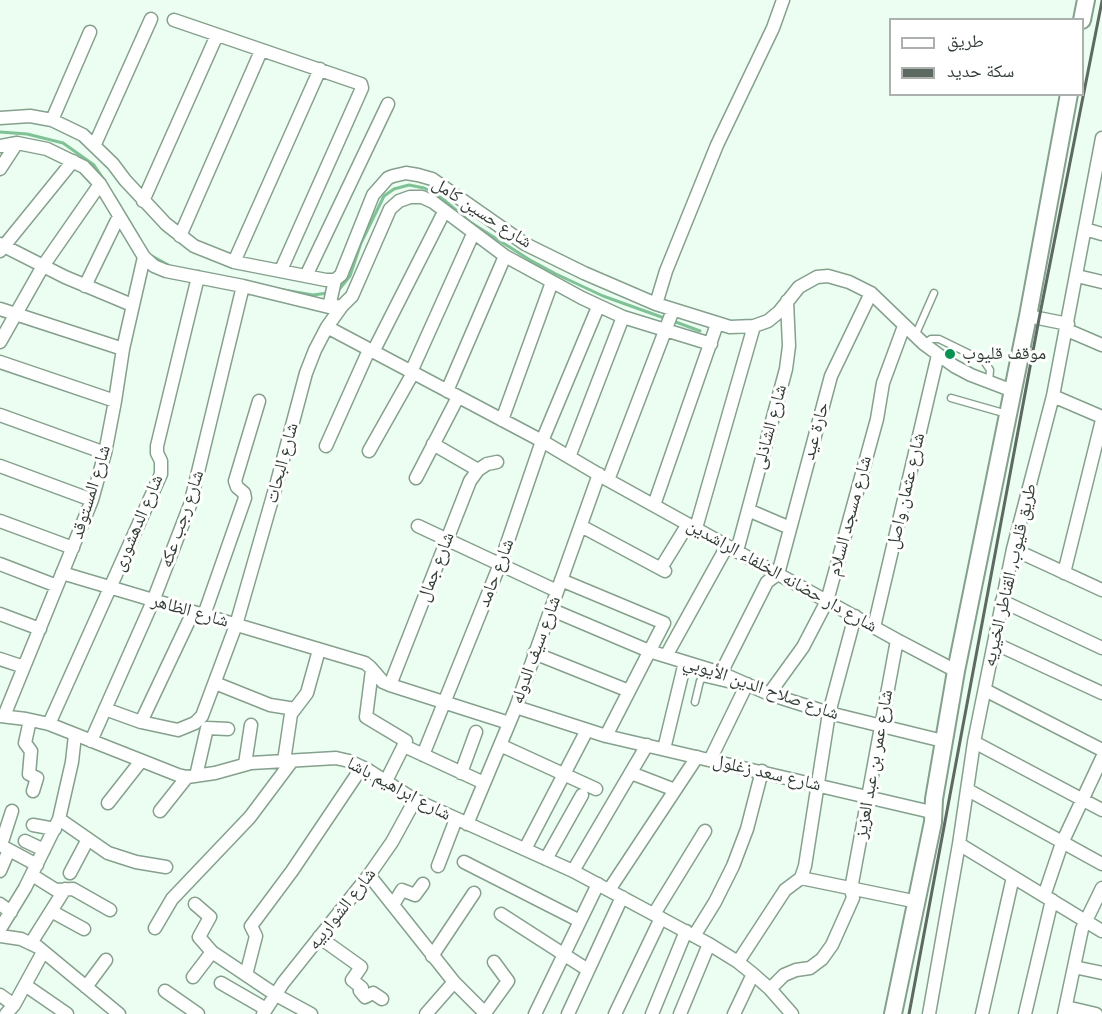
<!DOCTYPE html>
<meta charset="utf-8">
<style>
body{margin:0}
#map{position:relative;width:1102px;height:1014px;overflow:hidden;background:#ecfef1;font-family:Figtree,"Noto Naskh Arabic",sans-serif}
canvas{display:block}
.legend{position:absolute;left:889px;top:18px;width:195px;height:78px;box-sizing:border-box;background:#fff;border:2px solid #adb1ae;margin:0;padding:8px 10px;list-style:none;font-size:18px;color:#313d35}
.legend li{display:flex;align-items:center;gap:12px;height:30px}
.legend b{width:30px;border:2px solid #adb1ae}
</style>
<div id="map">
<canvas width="1102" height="1014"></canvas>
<ul class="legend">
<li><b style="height:8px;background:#fff"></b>طريق</li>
<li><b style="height:8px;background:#5d6a61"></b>سكة حديد</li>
</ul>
</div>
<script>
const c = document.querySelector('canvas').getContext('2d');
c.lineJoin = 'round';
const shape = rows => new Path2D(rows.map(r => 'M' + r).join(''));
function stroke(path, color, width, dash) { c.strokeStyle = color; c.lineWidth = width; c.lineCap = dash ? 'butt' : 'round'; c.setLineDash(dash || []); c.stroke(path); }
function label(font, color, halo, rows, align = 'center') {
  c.font = font + ' Figtree,"Noto Naskh Arabic",sans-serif'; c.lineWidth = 6; c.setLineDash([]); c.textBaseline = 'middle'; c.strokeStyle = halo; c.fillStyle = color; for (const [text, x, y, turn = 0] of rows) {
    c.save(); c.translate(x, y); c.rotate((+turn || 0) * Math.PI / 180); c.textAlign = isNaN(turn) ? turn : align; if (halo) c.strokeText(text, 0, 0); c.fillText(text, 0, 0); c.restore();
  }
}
const stream = shape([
 [0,132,27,134,63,143,94,165,104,180],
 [114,196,138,236],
 [152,256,170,266],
 [278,289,313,295,328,293],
 [337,292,350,276,361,243,384,196,394,189,409,185,424,188,437,194,470,222,530,260,556,274,603,296,667,319],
 [673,321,700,331]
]);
const service = shape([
 [915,336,934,293],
 [924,344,931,339,939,339,984,361,990,370,989,382],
 [951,398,1007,414],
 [695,702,700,681,703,678,741,687]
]);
const minor = shape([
 [174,20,361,84,362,88,281,270],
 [0,118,30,116,52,120,83,135,113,164,125,180,166,224,194,246,234,262,326,280,335,280,341,275,373,195,388,178,393,176,406,173,418,175,432,179,525,244,584,273,656,304,730,327,754,326,768,321,779,312,799,287,817,277,828,276,849,282,871,293,924,344,954,366,971,375,1013,391],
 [52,120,90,32],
 [95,144,151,19],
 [0,146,17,143,47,149,84,167,100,184,144,257,154,266,166,271,243,286,329,307,342,306,352,296,390,209,399,201,410,197,422,197,433,202,505,256,582,298,623,317,711,344],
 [0,169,17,143],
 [143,201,217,35],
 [1085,229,1102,234],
 [180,236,261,51],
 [0,244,65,277,132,305],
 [0,251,73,161],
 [234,262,320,69],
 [306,276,388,104],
 [1077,276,1102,282],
 [85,286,119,216],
 [656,304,666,271,717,145,773,28,783,0],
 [329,307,335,280],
 [0,309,123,349],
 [1028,316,1068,324],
 [327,327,542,441,608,480,897,640,956,671],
 [1067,330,1102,345],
 [0,342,43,266,100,184],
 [373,352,444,212],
 [0,362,115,401],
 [411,372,473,234],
 [447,391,505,256],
 [1053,396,1102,417],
 [0,415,105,453],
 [502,420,552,282],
 [433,444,478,470],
 [326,446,369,350],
 [369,451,413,373],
 [569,457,623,317],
 [0,466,92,500],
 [416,478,458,397],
 [608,480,673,310],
 [654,505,717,324],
 [748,510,790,528],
 [0,521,73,548],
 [418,526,557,591],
 [581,526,665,571],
 [696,528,754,326],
 [1013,549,1102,590],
 [737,551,786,369,789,346,787,301],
 [0,564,57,586],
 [661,568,688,524],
 [62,573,365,663,370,667,383,682,390,685,509,723],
 [1064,573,1102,420],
 [561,580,664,623,606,736],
 [1002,601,1102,648],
 [550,609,649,651,721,673,769,694,829,713,943,741],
 [0,614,40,629],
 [204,615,245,498,244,493,237,487,235,481,259,401],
 [874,627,938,355],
 [994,643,1102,693],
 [534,653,629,691],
 [666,656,727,546],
 [0,659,24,667],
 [372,670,366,717,406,741,386,781],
 [721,673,767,582,778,574,831,376,871,293],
 [215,683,270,705,295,709],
 [390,685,470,481,478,470,487,464,497,462],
 [985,690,1102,750],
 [769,694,803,647,827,601,877,419,883,383,904,326],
 [516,707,606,736,927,811],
 [105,709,141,722,178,730,195,723,202,716,236,625,277,482,306,373,315,350,327,327,342,306],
 [0,716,26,719,49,724,178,775,187,777,215,773,251,763,336,758,349,761,368,770,415,800,573,871,709,944,738,962,753,974,770,989,792,1014],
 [4,716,92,500,105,453,115,401,123,349,144,257],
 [30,720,25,743,31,751,29,774,37,778,33,791],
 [141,722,193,612],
 [49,724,161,474,161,461,157,453,157,446,198,277],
 [91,741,153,601,190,505,243,286],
 [974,742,1102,810],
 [500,745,596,789],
 [404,746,484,783],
 [664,749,685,662],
 [423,755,500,564,542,441,598,307],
 [710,760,747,684],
 [284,761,291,714,307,693,319,650],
 [245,764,251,725],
 [461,773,476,732],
 [631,773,675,790],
 [196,776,207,728,228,729],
 [968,790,1102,864],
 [108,803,141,761],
 [160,811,187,777],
 [59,819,108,853,136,862,166,867],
 [467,824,516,707,599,474],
 [33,825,55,829],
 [25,841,44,850],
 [959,844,1102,931],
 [0,845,37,865],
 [1,845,12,811],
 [525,849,587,730],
 [546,859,582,795],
 [464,862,580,921],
 [438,866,456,819],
 [0,871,9,850],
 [573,871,647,745],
 [70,873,88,839],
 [32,875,56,890,73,889,110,910],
 [369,875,454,982,486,1014],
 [801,878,805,866,829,713,855,616],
 [801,878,908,900],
 [609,890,697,757],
 [1044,896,1062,843,1102,758],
 [0,904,11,912],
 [195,904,210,917,199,937,212,952,276,995,311,1014],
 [393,905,402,890,415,895,423,884],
 [51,911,84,929],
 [501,914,588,970],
 [654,914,705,831],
 [155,928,172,899,250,817,292,761],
 [0,929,25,888,59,819,72,762,75,735],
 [0,936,21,939,38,947,119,1014],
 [694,936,715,902,733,866,747,829,762,771],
 [319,937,361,967,352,980,362,988,360,991,365,997,373,993,382,999],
 [31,943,65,889],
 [432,956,474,893],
 [738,962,785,890,801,878],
 [1074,967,1102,973],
 [246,975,256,936,251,926,292,871,362,767],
 [193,977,212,952],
 [221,983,266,1009],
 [25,985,67,1014],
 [86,987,106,960],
 [770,989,784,975,796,970,810,968,822,959,832,945,853,898,851,889,897,640],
 [165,991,198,1014],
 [0,995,14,1005],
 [1066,1007,1096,1014],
 [485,1013,508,981,494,962],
 [6,1014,14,1005,43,952],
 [263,1014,283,983,369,875,392,842,415,800],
 [426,1014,454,982],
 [535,1014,598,884],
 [568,1014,622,897],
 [615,1014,661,918],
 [652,1014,686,931],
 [680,1014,709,944],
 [734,1014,753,974],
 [929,1014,959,844,974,742,1013,549,1053,396,1102,138],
 [982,1014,1013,877],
 [1025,1014,1052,900],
 [1064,1014,1082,929,1102,888]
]);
const secondary = shape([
 [1082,20,1086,0],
 [893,1014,933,822,934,799,956,671,1028,316,1069,94]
]);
const rail = shape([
 [909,1014,1039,319,1102,1]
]);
const markers = [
 [950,354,6,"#089353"]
];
const streetNames = [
 ["شارع حسين كامل",482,213,33],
 ["شارع الشاذلى",770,427,-75],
 ["حارة عيد",816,431,-75],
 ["شارع البحات",282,463,-75],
 ["شارع عثمان واصل",906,491,-77],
 ["شارع المستوقد",91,492,-73],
 ["شارع مسجد السلام",850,516,-75],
 ["شارع رجب عكه",182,519,-71],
 ["شارع الدهشورى",138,523,-67],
 ["شارع جمال",436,567,-69],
 ["شارع حامد",496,573,-69],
 ["طريق قليوب, القناطر الخيريه",1010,575,-77],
 ["شارع دار حضانه الخلفاء الراشدين",782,576,29],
 ["شارع الظاهر",190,611,16],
 ["شارع سيف الدوله",536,650,-70],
 ["شارع صلاح الدين الأيوبي",761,688,19],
 ["شارع عمر بن عبد العزيز",874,764,-80],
 ["شارع سعد زغلول",767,773,13],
 ["شارع ابراهيم باشا",399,789,28],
 ["شارع الشواربيه",342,909,-52]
];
const poiNames = [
 ["موقف قليوب",962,354]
];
stroke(stream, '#7fc296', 3);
stroke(service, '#85a08d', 9);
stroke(minor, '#85a08d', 15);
stroke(secondary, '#85a08d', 20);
stroke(service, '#fff', 6);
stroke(minor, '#fff', 12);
stroke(secondary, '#fff', 16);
stroke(rail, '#5d6a61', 3);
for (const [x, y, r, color] of markers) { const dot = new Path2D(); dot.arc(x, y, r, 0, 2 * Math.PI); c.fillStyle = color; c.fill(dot); stroke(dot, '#fff', 2); }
label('18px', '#313d35', '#fff', streetNames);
label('18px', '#313d35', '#fff', poiNames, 'left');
</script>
